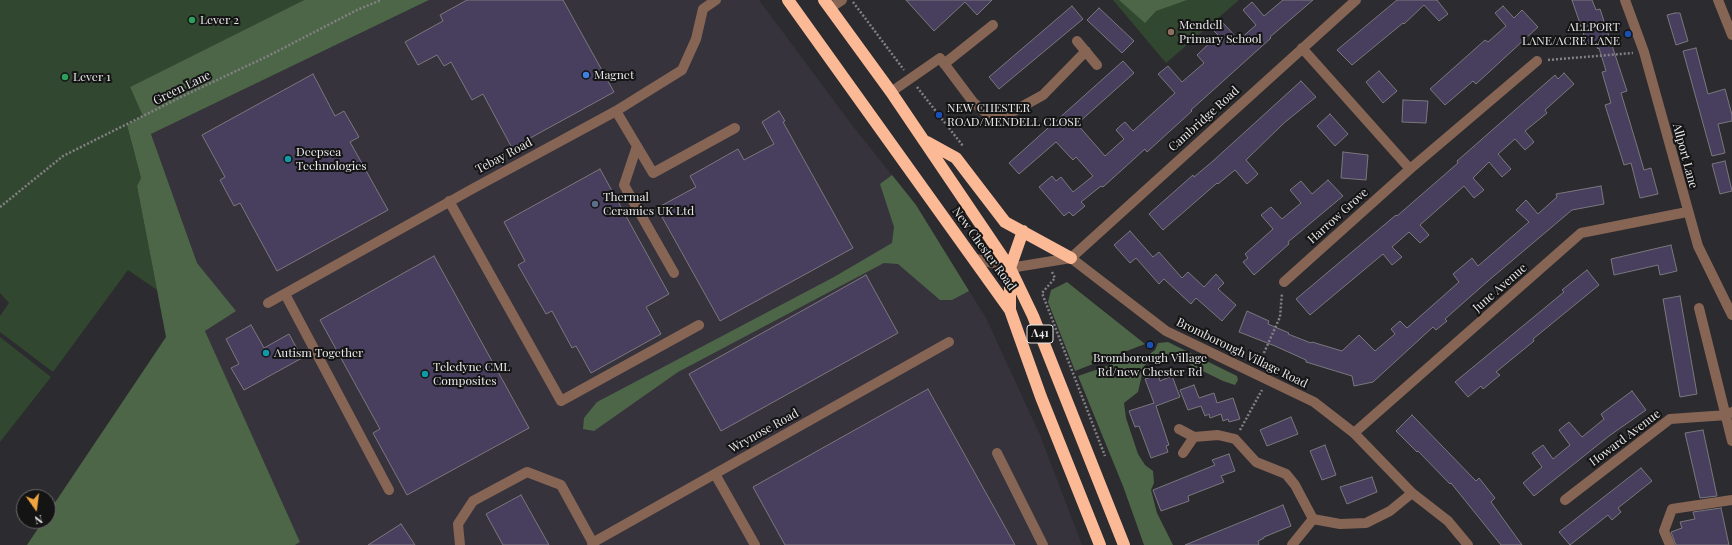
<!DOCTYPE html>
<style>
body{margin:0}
#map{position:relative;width:1732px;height:545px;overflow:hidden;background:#2c2b2f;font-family:"Playfair Display",serif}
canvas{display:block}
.north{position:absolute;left:16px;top:489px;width:40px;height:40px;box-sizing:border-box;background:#141415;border:1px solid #69686a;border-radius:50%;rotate:166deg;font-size:11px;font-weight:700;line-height:16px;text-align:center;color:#e8e7e9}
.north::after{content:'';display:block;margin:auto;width:14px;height:18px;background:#f1a540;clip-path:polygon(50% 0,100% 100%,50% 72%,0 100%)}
</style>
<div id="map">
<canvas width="1732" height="545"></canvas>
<div class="north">N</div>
</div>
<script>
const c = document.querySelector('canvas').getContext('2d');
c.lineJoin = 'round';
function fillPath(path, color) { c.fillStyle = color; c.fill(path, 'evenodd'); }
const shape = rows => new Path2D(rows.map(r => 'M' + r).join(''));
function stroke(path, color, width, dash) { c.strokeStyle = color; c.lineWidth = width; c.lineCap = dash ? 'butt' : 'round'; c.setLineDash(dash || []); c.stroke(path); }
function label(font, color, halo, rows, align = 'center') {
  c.font = font + ' "Playfair Display",serif'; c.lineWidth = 4; c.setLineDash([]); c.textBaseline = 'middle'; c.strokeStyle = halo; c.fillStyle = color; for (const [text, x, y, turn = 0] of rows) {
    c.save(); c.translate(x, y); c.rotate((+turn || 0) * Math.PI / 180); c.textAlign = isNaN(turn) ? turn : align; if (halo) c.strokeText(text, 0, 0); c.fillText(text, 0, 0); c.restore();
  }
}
const built = shape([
 [429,0,759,0,852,125,916,205,986,318,1040,435,1082,545,295,545,300,542,205,331,235,311,197,263,151,134]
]);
const green = shape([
 [0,0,304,0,130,87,144,117,127,125,141,178,137,186,157,290,128,270,53,372,0,332,0,316,9,303,0,293],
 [1113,0,1239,0,1166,63],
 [0,337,51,377,0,442]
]);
const forest = shape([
 [304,0,429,0,151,134,197,263,236,311,205,331,300,542,295,545,27,545,43,521,48,521,48,513,166,337,137,186,141,178,127,125,143,116,130,87],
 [1119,0,1187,0,1156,11,1145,23],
 [892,175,916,205,969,291,952,300,940,300,898,264,884,263,678,372,594,431,583,429,584,418,597,402,834,277,892,243,894,227,880,184],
 [1067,282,1145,344,1075,371,1048,302,1051,290],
 [1168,342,1237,376,1238,380,1235,385,1223,381,1168,354,1158,354,1144,366,1138,392,1124,403,1126,418,1138,454,1145,465,1153,471,1154,483,1151,490,1157,513,1173,545,1144,545,1123,486,1078,376,1127,359,1147,356,1155,350,1158,343]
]);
const building = shape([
 [467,0,563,0,614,92,512,148,483,94,472,100,451,62,444,66,437,55,418,65,405,42,443,21,440,15,467,0],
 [906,0,992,0,977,15,965,2,934,31,906,0],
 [1283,0,1313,0,1270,37,1271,38,1191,110,1192,111,1147,152,1145,149,1103,187,1101,186,1081,202,1085,206,1073,216,1069,212,1064,216,1039,187,1052,176,1056,181,1061,177,1073,192,1093,176,1076,157,1073,160,1056,142,1019,174,1009,163,1123,61,1134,73,1077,124,1105,156,1124,139,1116,130,1120,126,1125,122,1133,131,1175,93,1158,74,1168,66,1182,82,1204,63,1197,55,1218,35,1214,31,1223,23,1239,40,1256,25,1243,10,1252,2,1264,16,1283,0],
 [1397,0,1437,0,1448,14,1439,21,1424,5,1404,24,1403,23,1352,65,1337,50,1397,0],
 [1572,0,1592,0,1596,10,1600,9,1627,91,1621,93,1637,146,1644,170,1651,168,1658,194,1640,198,1631,163,1624,165,1605,105,1611,103,1602,72,1606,71,1599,48,1598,49,1595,42,1587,44,1572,0],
 [1072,6,1083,19,999,89,989,77,1072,6],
 [1503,6,1514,18,1522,10,1538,27,1476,84,1473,81,1445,105,1430,89,1485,40,1488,42,1506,26,1495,13,1503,6],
 [1099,8,1134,41,1122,53,1087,20,1099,8],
 [1675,13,1680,13,1688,41,1676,45,1667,15,1675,13],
 [1696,48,1708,94,1725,89,1732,115,1732,121,1718,124,1725,153,1712,156,1683,51,1696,48],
 [1379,71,1397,91,1383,103,1366,82,1379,71],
 [1564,73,1574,84,1545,110,1547,113,1525,131,1534,142,1525,150,1515,139,1498,154,1511,169,1502,177,1489,162,1473,178,1484,190,1474,198,1464,186,1420,225,1429,235,1420,243,1409,232,1392,247,1402,257,1392,265,1383,254,1310,315,1296,299,1396,215,1397,216,1458,163,1457,161,1555,75,1558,79,1564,73],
 [313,74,335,116,344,111,359,137,350,142,388,210,277,271,240,203,234,206,220,180,225,177,202,135,313,74],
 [1301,81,1316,97,1284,123,1246,160,1258,174,1247,184,1235,170,1218,184,1217,183,1163,230,1149,214,1193,175,1194,177,1213,161,1301,81],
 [1403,100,1428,101,1426,123,1402,122,1403,100],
 [779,111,785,121,783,122,853,248,720,321,657,208,696,187,690,176,738,149,744,160,774,144,762,122,779,111],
 [1330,114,1348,134,1335,146,1317,126,1330,114],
 [1343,152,1368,155,1366,180,1341,178,1343,152],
 [1725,161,1732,191,1720,194,1712,164,1725,161],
 [600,169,669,294,646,307,661,334,591,373,576,346,572,348,552,311,546,314,518,265,525,261,504,222,600,169],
 [1328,180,1343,196,1288,242,1289,244,1254,275,1243,262,1248,258,1245,254,1273,229,1261,215,1271,207,1282,219,1301,203,1290,190,1301,181,1312,194,1328,180],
 [1601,186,1604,204,1572,210,1488,281,1445,319,1447,321,1436,330,1433,327,1373,382,1354,386,1352,376,1306,362,1306,360,1275,346,1239,332,1247,311,1269,321,1268,324,1289,333,1288,334,1311,343,1312,342,1342,351,1359,335,1375,351,1395,334,1391,329,1400,321,1407,328,1459,282,1453,274,1472,258,1478,266,1529,222,1516,210,1526,200,1538,214,1557,197,1556,194,1601,186],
 [1130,231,1153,257,1159,252,1182,278,1188,272,1204,287,1216,274,1224,283,1218,289,1236,305,1222,321,1196,298,1191,304,1164,279,1159,284,1136,258,1130,263,1114,245,1130,231],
 [1671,245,1677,271,1660,275,1658,265,1614,275,1611,259,1671,245],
 [434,256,529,428,407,495,373,433,380,429,320,320,434,256],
 [1587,270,1599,285,1533,339,1534,341,1496,372,1500,375,1483,389,1481,386,1468,397,1455,382,1564,292,1562,290,1587,270],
 [866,275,898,333,721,431,689,374,866,275],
 [1680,296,1697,394,1680,397,1663,299,1680,296],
 [251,325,264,348,289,334,302,358,244,390,231,368,239,364,226,339,251,325],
 [1158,375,1160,381,1172,376,1180,397,1156,406,1169,445,1166,446,1168,452,1151,458,1139,426,1135,427,1129,411,1154,403,1145,379,1158,375],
 [1194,385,1199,398,1214,393,1217,403,1233,398,1240,419,1229,422,1228,419,1223,421,1221,414,1210,418,1209,414,1205,416,1201,406,1188,410,1180,390,1194,385],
 [928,389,1015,545,785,545,753,487,928,389],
 [1632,391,1646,410,1609,436,1534,496,1523,483,1542,467,1532,453,1543,445,1553,459,1570,445,1559,430,1569,422,1582,437,1604,419,1601,414,1632,391],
 [1412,415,1476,481,1479,478,1495,498,1491,502,1522,545,1501,545,1451,483,1450,484,1418,451,1417,452,1396,431,1412,415],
 [1291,417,1298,434,1267,446,1260,430,1291,417],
 [1703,430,1717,496,1700,498,1685,433,1703,430],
 [1325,445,1336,475,1322,480,1310,451,1325,445],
 [1229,454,1235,471,1221,476,1224,482,1188,496,1189,501,1161,511,1153,490,1215,465,1212,460,1229,454],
 [1641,468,1652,481,1618,508,1621,512,1612,520,1608,515,1570,545,1559,532,1641,468],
 [1372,477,1377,492,1347,504,1340,487,1372,477],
 [521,495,549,545,503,545,486,514,521,495],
 [1283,505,1291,526,1264,537,1264,538,1258,541,1259,545,1185,545,1283,505],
 [1721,508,1729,545,1676,545,1671,532,1682,528,1680,522,1695,519,1693,512,1721,508],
 [401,524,415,545,368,545,401,524]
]);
const path = shape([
 [853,2,904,70],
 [1548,60,1633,53],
 [917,87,963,146],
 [0,207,63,156,181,97,268,56,357,10,381,0],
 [1052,272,1055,278,1042,293,1105,456],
 [1259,364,1280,317,1282,293],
 [1240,430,1262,390]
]);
const minor = shape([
 [1625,0,1644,52,1698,246,1732,315],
 [1718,0,1732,35],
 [830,8,842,0],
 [1077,41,1097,65],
 [944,64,993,25],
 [891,92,940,58,973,102,985,112,996,117,1014,111,1043,95,1086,51],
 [616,111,653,173,735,128],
 [637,146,624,185,674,273],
 [1410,169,1537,61],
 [449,201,561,401,699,325],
 [973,258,1010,268,1071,258,1166,331,1314,402,1354,433,1412,493,1448,521,1468,545],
 [1071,258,1356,0],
 [1284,282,1410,169,1302,48],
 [285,294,389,490],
 [268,303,474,188,616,111,682,70,696,39,703,9,716,0],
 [1699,308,1732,441],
 [1179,429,1194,437,1218,435,1235,439,1256,462,1286,474,1295,485,1313,519,1340,524,1366,523,1390,511,1412,493],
 [1354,433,1581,233,1687,212],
 [997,453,1043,545],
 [1183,453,1194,437],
 [715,474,755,545],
 [1565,500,1670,419,1727,415,1732,412],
 [592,543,949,342],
 [460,545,458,524,473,501,527,472,561,485,594,545],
 [1292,545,1313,519],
 [1670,545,1664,531,1672,509,1732,500]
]);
const highway = shape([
 [788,0,1010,310,1041,397,1100,545],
 [824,0,891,92,1010,268,1033,316,1124,545],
 [927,142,956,158,1005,222,1071,258],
 [1010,310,1010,268,1023,231]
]);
const markers = [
 [192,20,4,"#2e9e5b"],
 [1171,32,4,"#8d6e63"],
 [1628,34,4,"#1a4fb4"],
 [586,75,4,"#3f7fe0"],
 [65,77,4,"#2e9e5b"],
 [939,115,4,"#1a4fb4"],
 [288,159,4,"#0f9aa8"],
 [595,204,4,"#5c6f8a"],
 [1150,345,4,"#1a4fb4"],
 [266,353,4,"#0f9aa8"],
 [425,374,4,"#0f9aa8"]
];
const shields = [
 [1040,334,26]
];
const shieldNames = [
 ["A41",1040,334]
];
const poiNames = [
 ["Lever 2",200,20],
 ["Mendell",1179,25],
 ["Primary School",1179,39],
 ["ALLPORT",1620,27,"right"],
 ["LANE/ACRE LANE",1620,41,"right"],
 ["Magnet",594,75],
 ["Lever 1",73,77],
 ["NEW CHESTER",947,108],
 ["ROAD/MENDELL CLOSE",947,122],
 ["Deepsea",296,152],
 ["Technologies",296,166],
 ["Thermal",603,197],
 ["Ceramics UK Ltd",603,211],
 ["Autism Together",274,353],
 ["Bromborough Village",1150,358,"center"],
 ["Rd/new Chester Rd",1150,372,"center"],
 ["Teledyne CML",433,367],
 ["Composites",433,381]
];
const streetNames = [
 ["Green Lane",182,88,-26],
 ["Cambridge Road",1204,119,-42],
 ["Tebay Road",504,156,-28],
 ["Allport Lane",1685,156,75],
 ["Harrow Grove",1338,216,-42],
 ["New Chester Road",984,249,54],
 ["June Avenue",1500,288,-41],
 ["Bromborough Village Road",1242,353,26],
 ["Wrynose Road",764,431,-29],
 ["Howard Avenue",1625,438,-37]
];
fillPath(built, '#36333d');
fillPath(green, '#32472f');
fillPath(forest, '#4d6648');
fillPath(building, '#483e5e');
stroke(building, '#7a787d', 1);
stroke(path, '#828184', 2.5, [2, 2]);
stroke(minor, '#876554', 10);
stroke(highway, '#fcb995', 12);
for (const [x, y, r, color] of markers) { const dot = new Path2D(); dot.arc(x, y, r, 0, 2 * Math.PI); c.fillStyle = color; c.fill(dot); stroke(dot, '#141415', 1.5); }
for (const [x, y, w] of shields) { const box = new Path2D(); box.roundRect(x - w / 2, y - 9, w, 18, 3); c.fillStyle = '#141415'; c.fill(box); stroke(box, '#e8e7e9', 1); }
label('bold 11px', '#e8e7e9', null, shieldNames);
label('12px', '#e8e7e9', '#141415', poiNames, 'left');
label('12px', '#e8e7e9', '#141415', streetNames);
</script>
